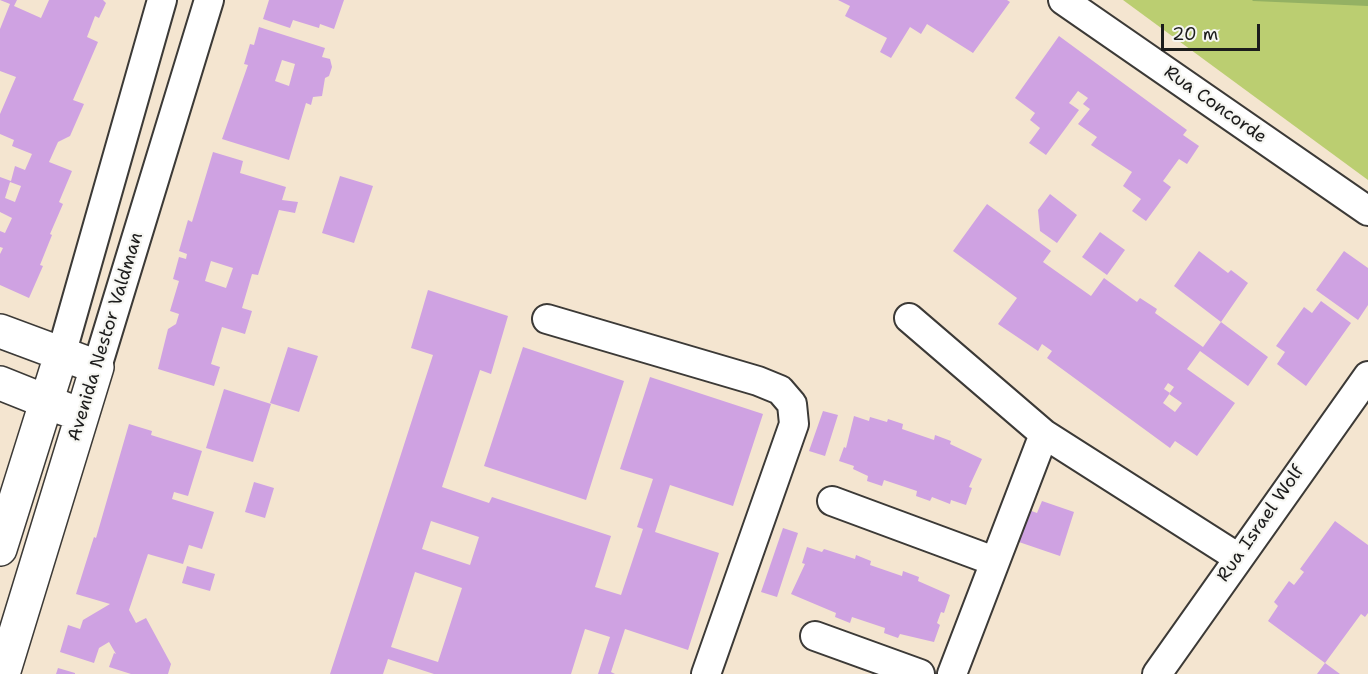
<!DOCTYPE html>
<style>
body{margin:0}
#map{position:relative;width:1368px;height:674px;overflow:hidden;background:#f4e5d0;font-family:"Shantell Sans",sans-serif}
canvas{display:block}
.scale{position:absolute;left:1161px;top:24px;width:99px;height:27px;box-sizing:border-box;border:3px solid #1c1c1c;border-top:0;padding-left:8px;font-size:18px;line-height:21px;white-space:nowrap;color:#1c1c1c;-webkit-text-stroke:4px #f6f6f2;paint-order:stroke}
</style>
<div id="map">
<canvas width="1368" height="674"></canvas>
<div class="scale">20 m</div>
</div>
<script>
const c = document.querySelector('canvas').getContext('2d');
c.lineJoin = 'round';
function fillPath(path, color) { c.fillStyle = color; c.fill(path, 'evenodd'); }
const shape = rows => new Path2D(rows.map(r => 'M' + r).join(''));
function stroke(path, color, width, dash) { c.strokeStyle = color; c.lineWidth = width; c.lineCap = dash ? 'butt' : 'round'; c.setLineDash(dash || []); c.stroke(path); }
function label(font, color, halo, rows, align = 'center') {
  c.font = font + ' "Shantell Sans",sans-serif'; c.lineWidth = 4.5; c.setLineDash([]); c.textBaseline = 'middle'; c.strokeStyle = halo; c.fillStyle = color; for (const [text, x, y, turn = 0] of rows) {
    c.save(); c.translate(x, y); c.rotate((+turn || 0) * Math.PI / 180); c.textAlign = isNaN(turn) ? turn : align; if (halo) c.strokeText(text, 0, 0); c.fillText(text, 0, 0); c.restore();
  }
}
const green = shape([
 [1123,0,1368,0,1368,180]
]);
const forest = shape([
 [1252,0,1368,0,1368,6,1253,1]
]);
const building = shape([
 [0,0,17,0,14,6,41,18,49,0,103,0,106,3,99,18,95,16,87,37,98,42,73,100,84,104,70,136,58,142,49,162,72,171,59,202,63,204,50,234,52,235,40,265,43,266,29,298,0,285,0,254,3,248,0,247,0,231,5,233,12,218,0,212,0,177,11,181,15,166,25,170,32,154,12,146,14,140,0,134,0,114,16,77,0,71,0,29,10,4],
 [10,182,21,186,15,202,5,198],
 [269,0,344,0,334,29,320,24,319,28,293,20,290,28,263,19],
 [838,0,1007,0,1010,2,973,53,927,24,921,34,910,27,891,58,880,52,887,38,845,16,850,6],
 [259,27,325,48,322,57,330,59,332,67,329,76,325,78,322,96,313,97,311,105,306,103,289,160,222,139,248,65,244,64,250,44,254,45],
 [282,60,295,64,289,86,275,81],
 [1059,36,1187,130,1183,135,1199,146,1187,164,1179,159,1163,181,1171,187,1146,221,1132,211,1141,199,1123,186,1132,172,1091,145,1097,137,1078,124,1090,109,1083,104,1088,98,1078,91,1069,103,1079,110,1046,155,1029,143,1040,128,1030,120,1035,113,1015,98],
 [213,152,243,161,240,173,286,187,282,200,298,202,295,213,279,210,258,275,252,274,242,308,252,311,245,334,222,327,211,364,220,367,214,386,158,369,168,329,176,324,179,314,170,311,179,281,173,279,179,257,186,259,187,254,179,251,188,220,192,222],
 [211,261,233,268,226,288,205,281],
 [340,176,373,186,354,243,322,233],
 [1050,194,1077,215,1057,243,1040,231,1038,210],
 [987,204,1051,251,1043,262,1091,296,1104,278,1137,302,1140,298,1157,309,1155,313,1203,347,1221,322,1268,357,1248,386,1200,351,1187,369,1235,403,1197,456,1175,441,1170,448,1047,358,1052,351,1042,344,1038,351,998,324,1017,298,953,251],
 [1168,383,1174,387,1169,394,1182,403,1175,412,1163,403,1170,393,1164,389],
 [1100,232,1125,250,1107,275,1082,257],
 [1199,251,1228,273,1231,270,1248,283,1221,322,1174,286],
 [1344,251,1368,268,1368,305,1358,320,1316,290],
 [428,290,508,316,491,374,480,370,442,487,489,503,492,497,611,536,595,587,621,595,643,529,637,527,653,479,620,469,650,377,763,414,733,506,670,485,655,532,719,553,688,650,625,629,611,672,615,674,598,674,610,637,585,629,571,674,434,674,388,659,383,674,330,674,433,355,411,348],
 [431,521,479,537,470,565,422,549],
 [415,572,462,588,438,662,391,647],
 [1321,301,1351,323,1306,386,1277,364,1285,352,1276,346,1304,307,1312,313],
 [288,347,318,356,299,412,270,403],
 [523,347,624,381,586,500,484,466],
 [224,389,271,404,253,462,206,448],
 [823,411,838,415,825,456,809,451],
 [854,416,869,421,870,417,887,422,888,419,903,424,902,429,934,440,935,435,951,441,950,444,982,459,969,487,972,488,966,505,951,500,950,504,932,497,930,501,916,496,917,491,884,480,882,486,867,481,868,476,853,469,854,466,839,461,844,447,846,448],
 [129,424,152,431,151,435,202,451,188,496,174,492,172,499,214,512,202,549,189,545,183,564,148,554,129,610,136,623,146,618,171,664,168,674,131,674,109,667,114,653,116,654,109,642,99,648,94,663,60,652,68,625,80,629,83,620,110,604,76,594,94,537,96,538],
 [254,482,274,488,265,518,245,512],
 [1042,501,1074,512,1060,556,1016,541,1026,509,1037,513],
 [1335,521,1368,545,1368,613,1365,617,1361,614,1325,663,1340,674,1317,674,1325,663,1268,621,1278,606,1274,602,1289,581,1294,585,1304,572,1300,569],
 [783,528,798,533,777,597,761,592],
 [807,547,822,552,824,549,855,559,856,555,871,561,870,565,902,576,903,571,919,577,918,581,950,595,944,613,941,612,937,623,940,625,934,642,900,634,898,638,884,633,885,628,852,617,850,623,835,617,836,613,791,594,805,564,802,563],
 [187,566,215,574,210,591,182,583],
 [58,668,75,673,75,674,56,674]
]);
const minor = shape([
 [1063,0,1368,211],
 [909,318,1044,434,1237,557],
 [547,319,758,381,780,390,792,404,794,424,706,674],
 [61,355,162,0],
 [97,367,209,0],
 [832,501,994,561],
 [815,636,920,674],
 [952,674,1044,434],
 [1157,674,1368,376]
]);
const secondary = shape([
 [0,331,97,367,3,674],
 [0,383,65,409],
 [0,549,61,355]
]);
const streetNames = [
 ["Rua Concorde",1215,105,35],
 ["Avenida Nestor Valdman",106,337,-73],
 ["Rua Israel Wolf",1261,524,-55]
];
fillPath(green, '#bbce71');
fillPath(forest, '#94b163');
fillPath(building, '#cfa2e2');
stroke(minor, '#3c3a37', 32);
stroke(secondary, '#3c3a37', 36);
stroke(minor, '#fff', 28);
stroke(secondary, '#fff', 33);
label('18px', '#1c1c1c', '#f6f6f2', streetNames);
</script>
